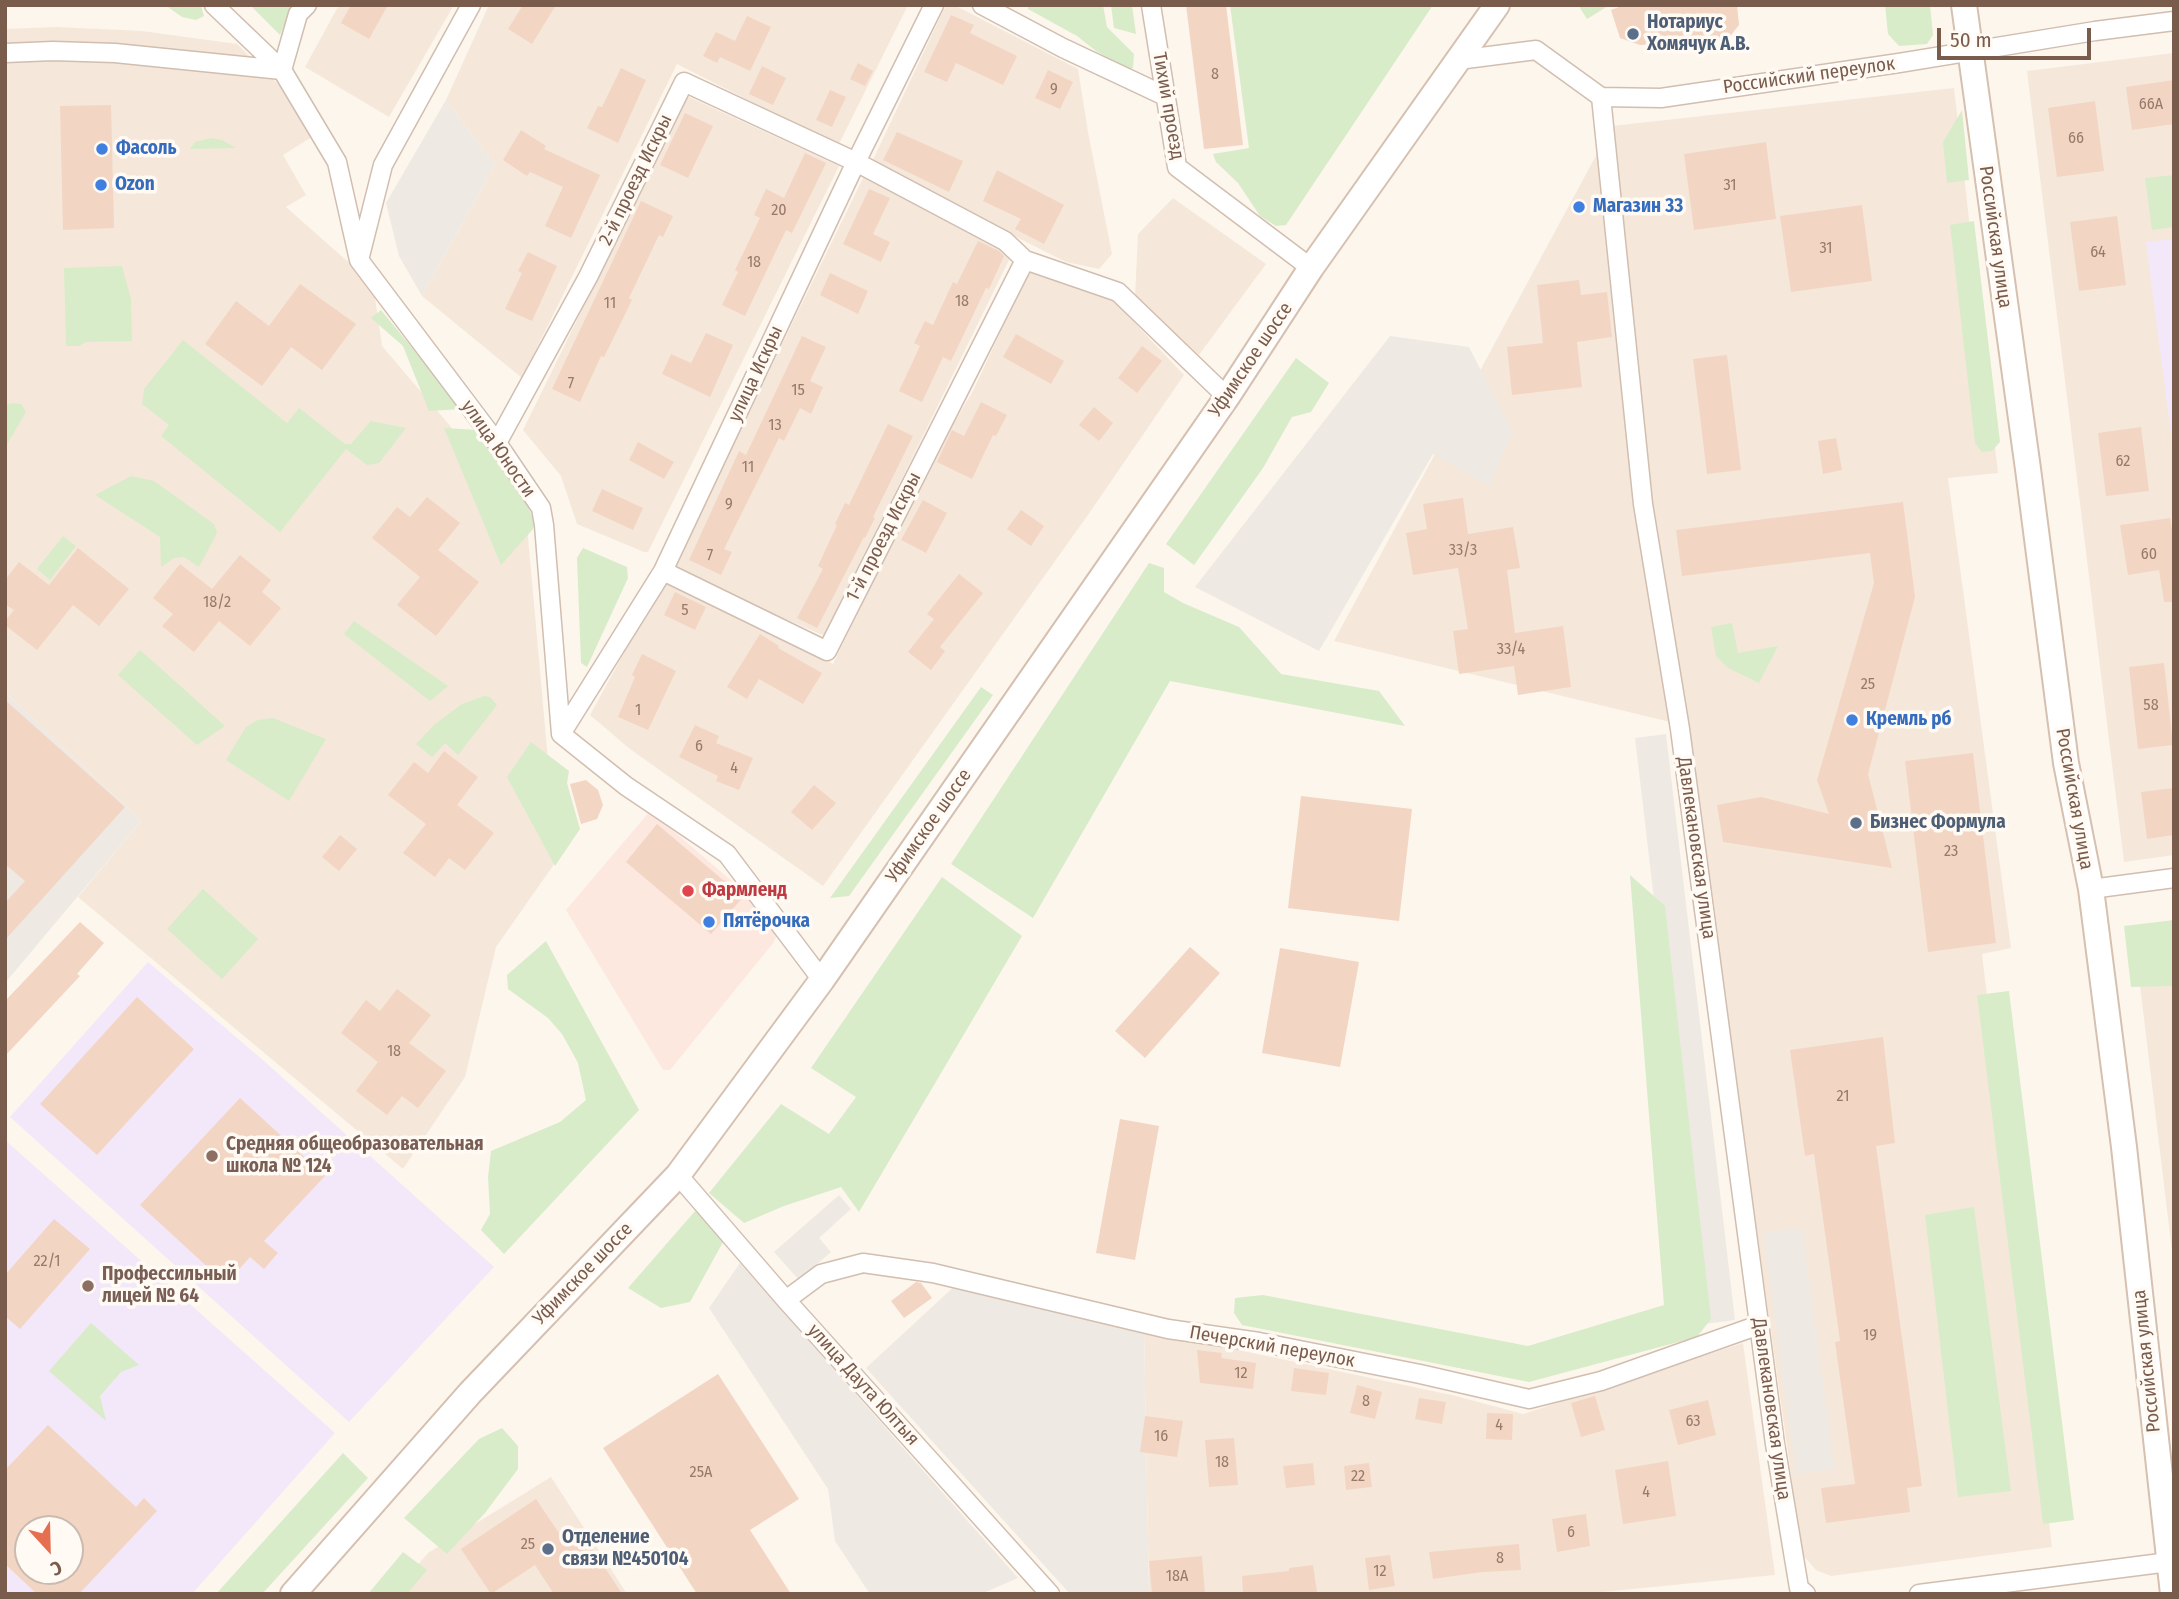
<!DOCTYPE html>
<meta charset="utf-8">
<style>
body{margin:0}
#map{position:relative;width:2179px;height:1599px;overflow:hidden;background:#fdf6ec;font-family:"Fira Sans Condensed",sans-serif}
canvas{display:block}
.frame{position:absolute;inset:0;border:7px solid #7a5c4d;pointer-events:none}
.north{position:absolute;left:14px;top:1515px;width:70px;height:70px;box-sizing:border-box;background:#fffaf3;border:2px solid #cabbb1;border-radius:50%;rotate:158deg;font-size:19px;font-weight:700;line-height:28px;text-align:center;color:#7a5c4d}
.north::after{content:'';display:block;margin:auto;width:24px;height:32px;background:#e76f51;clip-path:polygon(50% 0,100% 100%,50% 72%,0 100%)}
.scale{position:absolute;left:1937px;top:28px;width:154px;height:32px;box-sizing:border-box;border:4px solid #7a5c4d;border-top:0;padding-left:9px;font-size:21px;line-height:24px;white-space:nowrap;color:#7a5c4d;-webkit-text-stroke:5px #fffaf3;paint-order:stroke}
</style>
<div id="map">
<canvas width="2179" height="1599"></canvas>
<div class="frame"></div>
<div class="north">С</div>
<div class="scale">50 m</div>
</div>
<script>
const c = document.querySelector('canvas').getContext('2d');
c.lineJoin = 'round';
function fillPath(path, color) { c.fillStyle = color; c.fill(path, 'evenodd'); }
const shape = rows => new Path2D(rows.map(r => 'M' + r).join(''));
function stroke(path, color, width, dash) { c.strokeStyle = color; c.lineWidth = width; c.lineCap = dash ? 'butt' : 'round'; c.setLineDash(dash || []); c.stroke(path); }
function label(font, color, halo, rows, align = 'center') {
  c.font = font + ' "Fira Sans Condensed",sans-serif'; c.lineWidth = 7; c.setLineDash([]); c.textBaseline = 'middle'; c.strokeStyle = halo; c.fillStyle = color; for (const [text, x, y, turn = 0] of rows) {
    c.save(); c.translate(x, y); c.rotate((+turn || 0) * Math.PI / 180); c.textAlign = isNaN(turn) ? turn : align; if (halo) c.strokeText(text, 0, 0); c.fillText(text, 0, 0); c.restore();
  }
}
const residential = shape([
 [339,5,454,5,389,117,305,67],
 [489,5,908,5,838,146,677,64,522,378,422,296,495,165,446,100],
 [946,5,954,5,1078,69,1088,132,1112,254,1099,269,1066,262,871,164],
 [57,27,142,31,237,44,279,85,312,137,283,155,306,195,286,207,373,284,382,346,526,515,557,860,496,947,465,1077,403,1169,78,897,141,821,5,692,5,29],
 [2174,53,2174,855,2124,862,2027,71],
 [1954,88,1998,473,1948,478,2011,948,1982,954,2052,1547,1831,1576,1816,1570,1802,1554,1687,726,1334,641,1612,126],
 [687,96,839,166,648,552,644,552,577,524,561,476,523,430],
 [865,174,972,228,1011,256,825,636,672,570],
 [1173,198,1266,264,1199,355,1135,297,1138,234],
 [1030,268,1113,300,1184,375,1090,512,823,886,630,749,590,715,665,578,833,664,935,454,973,391],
 [2174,923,2174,1268,2133,927],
 [1144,1330,1456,1396,1523,1414,1743,1343,1775,1575,1582,1594,1149,1594],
 [551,1477,627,1594,393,1594,428,1553]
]);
const commercial = shape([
 [650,811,747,894,777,934,774,942,670,1070,663,1070,566,910]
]);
const industrial = shape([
 [446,100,495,165,422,296,399,256,386,203],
 [1390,336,1469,347,1513,433,1489,486,1433,454,1319,651,1195,587],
 [5,692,141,821,5,983],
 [1666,734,1735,1320,1704,1324,1635,738],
 [839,1195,851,1209,819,1238,831,1252,799,1280,774,1252],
 [1802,1228,1835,1469,1796,1475,1763,1233],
 [740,1263,1018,1578,981,1594,870,1594,835,1541,828,1489,709,1308],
 [959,1282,1144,1330,1149,1594,1070,1594,866,1368]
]);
const education = shape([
 [2174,239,2174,458,2146,242],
 [148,962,264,1061,494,1267,349,1422,10,1117],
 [5,1140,335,1433,192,1594,5,1594],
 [28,1529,70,1529,70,1571,28,1571]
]);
const green = shape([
 [165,5,201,5,204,16,196,20,182,17],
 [250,5,295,5,291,10,280,35],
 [1027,5,1103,5,1107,27,1134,54,1133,68,1127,69,1096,51,1077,36,1028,9],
 [1111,5,1132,5,1136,34,1114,28],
 [1230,5,1433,5,1286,225,1276,226,1260,216,1238,183,1216,162,1213,154,1249,148],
 [1578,5,1607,5,1608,6,1587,19],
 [1885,5,1930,5,1933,35,1927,44,1899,46,1888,34],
 [1962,110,1969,180,1947,183,1943,142],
 [211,138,222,140,236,148,190,149,195,142],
 [2174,175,2174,227,2152,230,2145,178],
 [1974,221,2000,442,1992,451,1982,452,1975,443,1950,225],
 [122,266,131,299,132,341,86,342,79,346,66,346,64,268],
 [381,310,462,409,429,411,403,346,371,318],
 [183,340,287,423,299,408,345,444,351,444,371,421,406,428,379,463,367,465,346,449,280,532,161,436,169,425,142,404,144,389],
 [1296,358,1329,383,1311,412,1292,417,1263,468,1194,565,1166,544],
 [13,403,21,404,26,412,5,448,5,405],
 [444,428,479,430,523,497,535,522,533,529,501,565],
 [131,476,154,481,214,524,217,533,199,567,184,557,174,558,161,567,160,537,95,495],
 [63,536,76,546,50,580,37,569],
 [583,548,627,567,628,578,587,667,581,663,577,558],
 [1149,563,1164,568,1164,592,1183,603,1239,627,1281,674,1379,691,1405,726,1170,681,1033,918,951,864],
 [354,621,448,686,430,701,344,634],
 [1732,623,1738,653,1778,646,1759,683,1728,668,1716,656,1711,627],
 [140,650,225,726,197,745,118,675],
 [981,687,993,695,849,896,830,898],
 [484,696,490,697,497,705,458,755,445,743,432,757,416,744,435,724,462,704],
 [273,718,326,739,289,801,226,760,246,727,258,720],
 [531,742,569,771,567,783,580,829,555,866,507,777],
 [1630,875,1665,906,1711,1319,1697,1337,1529,1382,1242,1325,1234,1313,1235,1298,1263,1295,1528,1346,1664,1305],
 [942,877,1022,936,859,1212,841,1187,784,1206,744,1223,709,1193,781,1104,829,1134,856,1097,811,1068],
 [203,889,258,939,222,979,167,929],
 [2174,920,2174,986,2131,987,2124,926],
 [546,941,639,1110,504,1254,481,1230,490,1214,488,1177,491,1151,560,1122,586,1100,578,1063,562,1034,548,1018,508,989,507,975],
 [2009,991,2074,1520,2043,1524,1977,995],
 [1974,1207,2011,1491,1958,1497,1925,1215],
 [696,1210,723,1242,690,1302,661,1308,628,1288],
 [91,1323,139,1365,121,1372,100,1396,106,1421,49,1371],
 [502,1428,518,1446,518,1469,485,1513,447,1554,404,1518,479,1439],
 [343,1453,368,1478,262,1594,216,1594],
 [403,1552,427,1570,407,1594,368,1594]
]);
const building = shape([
 [351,5,388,5,369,39,341,23],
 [523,5,556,5,532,44,508,29],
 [1186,5,1226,5,1243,145,1204,149],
 [1624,5,1737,5,1739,25,1727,40,1640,45,1620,38,1611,10],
 [951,15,974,25,970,33,1017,56,1003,85,956,63,947,82,924,72],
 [747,16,771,27,750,71,720,57,717,63,703,56,716,32,735,41],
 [858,63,873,71,865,86,850,79],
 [762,66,786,78,773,105,749,94],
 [621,68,646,80,618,143,587,128,598,106,602,107],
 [1048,70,1073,82,1060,109,1035,98],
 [2174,80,2174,124,2132,130,2126,87],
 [830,90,846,97,832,127,816,120],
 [2095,101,2104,171,2057,177,2048,108],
 [111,105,114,228,63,230,60,106],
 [685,113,713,126,688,178,660,165],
 [521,130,546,146,544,149,600,175,571,238,545,226,563,187,530,172,527,176,503,160],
 [897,132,963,161,949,192,883,160],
 [1766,142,1776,219,1694,230,1684,154],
 [805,153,826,163,792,233,786,230,745,316,722,305,738,272,735,270,760,218,754,215,766,189,784,198],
 [997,170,1064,205,1044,244,1015,229,1021,219,983,201],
 [869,189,890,198,873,234,890,242,881,262,843,244],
 [641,201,673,216,663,237,659,235,629,298,632,300,613,339,604,357,601,356,580,402,552,389],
 [1862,205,1872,281,1791,292,1780,216],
 [2117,216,2126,285,2079,291,2070,222],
 [978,241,999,251,1004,256,989,289,986,288,951,361,943,357,922,402,899,391,920,346,914,343,925,321,933,325,953,282,957,284],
 [528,252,557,266,532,321,505,309,522,273,518,271],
 [830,273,868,291,858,314,820,295],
 [1579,280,1581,295,1607,292,1612,337,1577,342,1582,387,1512,395,1507,347,1543,343,1537,285],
 [300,284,356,324,322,370,291,347,262,386,205,344,236,301,269,326],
 [706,333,733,345,710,397,662,374,671,354,691,363],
 [1016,334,1064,361,1051,384,1003,357],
 [802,336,826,347,810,381,823,387,811,414,800,408,784,441,779,438,724,549,732,552,721,575,689,560,739,451,746,455],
 [1142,346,1162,361,1137,393,1118,378],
 [1727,355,1741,470,1707,474,1693,359],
 [981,402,1007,415,996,436,993,435,972,479,937,462,952,430,964,436],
 [1094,407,1113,423,1099,441,1079,425],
 [888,424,913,436,873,517,875,518,865,538,864,537,817,628,797,618,823,569,818,566,837,525,835,524,845,503,849,505],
 [2141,427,2149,491,2106,496,2098,433],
 [1836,438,1842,470,1823,474,1818,441],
 [638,442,674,462,664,479,629,460],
 [602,489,643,508,633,530,592,511],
 [427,497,460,523,438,550,479,582,436,636,397,605,420,577,372,538,397,507,410,517],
 [1463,498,1468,534,1513,527,1520,568,1507,570,1515,633,1563,626,1571,687,1518,695,1514,666,1459,674,1453,631,1468,629,1458,568,1413,575,1406,533,1427,529,1423,504],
 [923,500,947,513,926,553,901,540],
 [1903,502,1915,597,1868,774,1892,868,1723,842,1717,805,1761,797,1829,814,1817,780,1874,583,1870,553,1682,576,1676,530],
 [1021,510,1044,526,1031,546,1007,529],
 [2170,518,2174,542,2174,602,2164,602,2159,570,2128,575,2120,525],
 [78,548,129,589,99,626,73,605,37,650,5,625,5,621,14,610,5,604,5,580,19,562,49,585],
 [240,555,271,580,262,592,281,608,250,646,219,621,194,652,162,626,173,614,153,598,180,564,212,589],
 [959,574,983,593,940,647,945,651,931,670,908,652,934,619,927,614],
 [675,592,706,607,695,630,664,615],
 [760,634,779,646,778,648,822,673,803,704,759,679,747,699,727,687],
 [642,654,676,671,648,730,618,717,635,677,632,675],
 [2164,663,2173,745,2138,749,2129,667],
 [5,700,125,807,5,940,5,903,25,881,5,864],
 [695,725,719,736,716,743,753,758,739,790,716,781,718,776,679,757],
 [444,751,478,777,457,805,494,833,465,870,449,858,435,877,403,853,426,824,388,795,414,762,428,773],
 [1973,753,1996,943,1928,952,1905,761],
 [586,780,598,790,603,805,597,819,581,824,570,784],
 [814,785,836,803,812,830,791,812],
 [2174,788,2174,835,2147,839,2141,792],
 [1301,796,1412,809,1399,921,1288,908],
 [657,824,743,897,711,934,626,862],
 [340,835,357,849,339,871,322,857],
 [80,922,104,943,77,974,80,976,5,1056,5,1001],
 [1190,947,1220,973,1145,1058,1115,1031],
 [1280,948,1359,962,1340,1067,1262,1053],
 [397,989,431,1015,409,1043,446,1071,418,1108,402,1096,387,1115,356,1091,378,1062,341,1033,366,1000,380,1011],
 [137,997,194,1049,97,1155,40,1104],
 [1883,1037,1895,1143,1876,1146,1922,1486,1907,1488,1910,1512,1826,1523,1821,1488,1855,1484,1835,1342,1840,1341,1814,1154,1805,1156,1790,1050],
 [240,1098,325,1176,264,1241,278,1253,264,1269,250,1257,226,1284,140,1205],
 [1120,1119,1159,1126,1135,1260,1096,1253],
 [54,1219,90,1249,20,1329,5,1316,5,1275],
 [916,1282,921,1283,932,1298,904,1318,891,1301],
 [1197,1350,1222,1353,1221,1358,1256,1363,1253,1389,1200,1383],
 [1294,1368,1329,1373,1326,1395,1291,1391],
 [718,1374,799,1499,750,1530,791,1594,697,1594,603,1448],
 [1357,1385,1382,1392,1375,1419,1350,1413],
 [1595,1396,1605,1430,1581,1437,1571,1403],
 [1419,1398,1446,1402,1442,1424,1415,1419],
 [1708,1400,1716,1435,1678,1445,1669,1410],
 [1487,1413,1513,1414,1512,1440,1486,1439],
 [1145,1416,1183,1421,1177,1457,1140,1452],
 [48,1425,136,1507,144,1498,157,1511,79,1594,37,1594,5,1564,5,1470],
 [28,1529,70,1529,70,1571,28,1571],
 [1234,1438,1238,1485,1209,1487,1205,1440],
 [1668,1461,1676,1516,1623,1524,1615,1470],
 [1313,1463,1315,1485,1286,1488,1283,1466],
 [1369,1463,1372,1487,1346,1490,1344,1466],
 [536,1499,565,1542,581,1531,622,1594,554,1594,535,1565,491,1594,461,1549],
 [1586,1514,1590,1546,1557,1552,1552,1519],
 [1519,1544,1521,1570,1482,1572,1433,1579,1429,1552],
 [1390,1555,1395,1586,1369,1590,1365,1558],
 [1202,1556,1205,1594,1152,1594,1149,1561],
 [1313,1565,1317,1592,1243,1594,1242,1576,1289,1571,1289,1568]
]);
const minor = shape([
 [214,5,282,70,337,162,359,260,497,443,541,508,544,525,561,734,626,786,727,854,822,980],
 [982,5,1063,48,1165,96],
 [1151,5,1177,167,1311,268],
 [5,53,53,51,115,53,282,70,298,14,307,5],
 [1458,60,1536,50,1601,97,1661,98,1899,63,2095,31,2174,21],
 [1601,97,1643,504,1680,729,1775,1444,1799,1588,1806,1594],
 [360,256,383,165,471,5],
 [497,443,588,277,684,82,856,162,1005,241,1025,260,1118,292,1227,397],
 [663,571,827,651,1025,260],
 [561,734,663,571,856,162,934,5],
 [2091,889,2174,878],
 [678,1175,786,1300,1050,1594],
 [786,1300,821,1274,863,1263,933,1273,1168,1329,1259,1342,1420,1374,1529,1399,1601,1381,1759,1325],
 [1919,1594,2169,1562]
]);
const secondary = shape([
 [1964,5,2028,469,2066,763,2091,889,2124,1147,2173,1594],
 [293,1594,470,1393,678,1175,822,980,1227,397,1311,268,1497,5]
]);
const markers = [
 [1633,34,7,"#5c6f8a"],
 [102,149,7,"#3f7fe0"],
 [101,185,7,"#3f7fe0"],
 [1579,207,7,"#3f7fe0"],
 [1852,720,7,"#3f7fe0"],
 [1856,823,7,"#5c6f8a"],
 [688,891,7,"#e0444e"],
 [709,922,7,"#3f7fe0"],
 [212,1156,7,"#8d6e63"],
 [88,1286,7,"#8d6e63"],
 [548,1549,7,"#5c6f8a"]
];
const numberNames = [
 ["8",1215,75],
 ["9",1054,90],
 ["66А",2151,105],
 ["66",2076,139],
 ["31",1730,186],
 ["20",779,211],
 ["31",1826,249],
 ["64",2098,253],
 ["18",754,263],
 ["18",962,302],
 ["11",610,304],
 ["7",571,384],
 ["15",798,391],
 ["13",775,426],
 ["62",2123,462],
 ["11",748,468],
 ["9",729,505],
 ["33/3",1463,551],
 ["60",2149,555],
 ["7",710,556],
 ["18/2",217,603],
 ["5",685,611],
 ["33/4",1511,650],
 ["25",1868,685],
 ["58",2151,706],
 ["1",638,711],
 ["6",699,747],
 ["4",734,769],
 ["23",1951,852],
 ["18",394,1052],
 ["21",1843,1097],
 ["22/1",47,1262],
 ["19",1870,1336],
 ["12",1241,1374],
 ["8",1366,1402],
 ["63",1693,1422],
 ["4",1499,1426],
 ["16",1161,1437],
 ["18",1222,1463],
 ["25А",701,1473],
 ["22",1358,1477],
 ["4",1646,1493],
 ["6",1571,1533],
 ["25",528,1545],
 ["8",1500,1559],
 ["12",1380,1572],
 ["18А",1177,1577]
];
const serviceNames = [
 ["Нотариус",1647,23],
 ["Хомячук А.В.",1647,45],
 ["Бизнес Формула",1870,823],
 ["Отделение",562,1538],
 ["связи №450104",562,1560]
];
const streetNames = [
 ["Российский переулок",1809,76,-8],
 ["Тихий проезд",1168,106,80],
 ["2-й проезд Искры",636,180,-64],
 ["Российская улица",1995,237,82],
 ["Уфимское шоссе",1251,360,-56],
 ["улица Искры",756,374,-65],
 ["улица Юности",498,449,55],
 ["1-й проезд Искры",884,537,-63],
 ["Российская улица",2074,799,80],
 ["Уфимское шоссе",929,826,-55],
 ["Давлекановская улица",1696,848,82],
 ["Уфимское шоссе",583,1274,-46],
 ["Печерский переулок",1272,1347,10],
 ["Российская улица",2147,1361,-96],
 ["улица Даута Юлтыя",863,1385,48],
 ["Давлекановская улица",1771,1409,82]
];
const shopNames = [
 ["Фасоль",116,149],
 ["Ozon",115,185],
 ["Магазин 33",1593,207],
 ["Кремль рб",1866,720],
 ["Пятёрочка",723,922]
];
const healthNames = [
 ["Фармленд",702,891]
];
const educationNames = [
 ["Средняя общеобразовательная",226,1145],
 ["школа № 124",226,1167],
 ["Профессильный",102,1275],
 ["лицей № 64",102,1297]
];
fillPath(residential, '#f5e8da');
fillPath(commercial, '#fde8e0');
fillPath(industrial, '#efe9e4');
fillPath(education, '#f3e8fa');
fillPath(green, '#d8ecc9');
fillPath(building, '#f3d5c3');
stroke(minor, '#d1beb0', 21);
stroke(secondary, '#d6c0b0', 28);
stroke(minor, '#fff', 18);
stroke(secondary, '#fff', 24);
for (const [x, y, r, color] of markers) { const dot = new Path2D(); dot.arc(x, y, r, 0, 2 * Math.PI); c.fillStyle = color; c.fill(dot); stroke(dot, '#fffaf3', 2.5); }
label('16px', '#987a6a', null, numberNames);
label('bold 19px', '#4e5e75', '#fffaf3', serviceNames, 'left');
label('19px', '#7a5c4d', '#fffaf3', streetNames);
label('bold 19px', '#366cbe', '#fffaf3', shopNames, 'left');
label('bold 19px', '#be3a42', '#fffaf3', healthNames, 'left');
label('bold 19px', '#785e54', '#fffaf3', educationNames, 'left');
</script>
